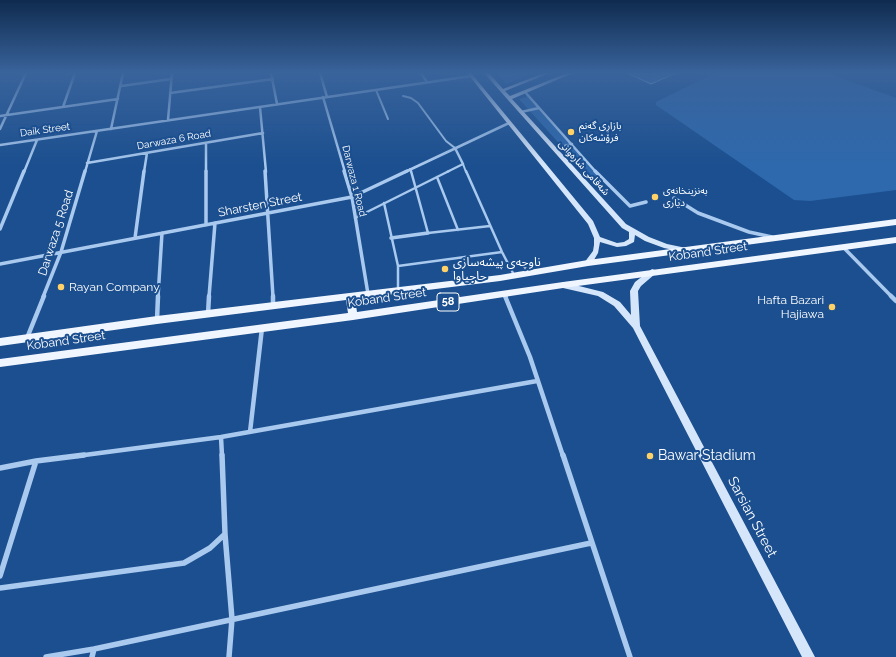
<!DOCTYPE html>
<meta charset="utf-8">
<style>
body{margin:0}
canvas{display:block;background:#1b4f8f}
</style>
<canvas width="896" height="657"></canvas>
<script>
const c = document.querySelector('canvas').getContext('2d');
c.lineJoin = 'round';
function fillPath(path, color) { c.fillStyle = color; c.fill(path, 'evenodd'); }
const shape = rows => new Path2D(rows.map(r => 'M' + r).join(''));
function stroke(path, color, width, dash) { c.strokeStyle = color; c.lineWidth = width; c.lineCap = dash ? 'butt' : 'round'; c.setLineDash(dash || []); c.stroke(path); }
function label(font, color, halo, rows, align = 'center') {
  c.font = font + ' Raleway,"Noto Sans Arabic",sans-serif'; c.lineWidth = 4; c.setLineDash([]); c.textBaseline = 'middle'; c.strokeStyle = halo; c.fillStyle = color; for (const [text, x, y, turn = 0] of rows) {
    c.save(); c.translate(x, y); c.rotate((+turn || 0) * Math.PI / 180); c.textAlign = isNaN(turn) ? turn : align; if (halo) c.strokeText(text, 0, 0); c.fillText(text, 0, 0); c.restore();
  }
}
const green = shape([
 [497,73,533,73,506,84],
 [715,73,828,73,896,98,896,190,810,201,794,200,656,105,656,102],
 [528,96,604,180,594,182,519,99]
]);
const building = shape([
 [627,73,676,73,651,84,627,73]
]);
const laneFar1 = shape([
 [376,90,388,119],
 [403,96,411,98,418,103,446,141,455,148],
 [410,169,411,172],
 [447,172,463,164,466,172]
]);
const lane = shape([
 [411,171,428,233,490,226],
 [466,171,502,252,514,275],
 [437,177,458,230],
 [384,203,398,266,398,290],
 [355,218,449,171],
 [398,266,502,252]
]);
const streetFar3 = shape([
 [271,73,277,104],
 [320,73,327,97],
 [421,73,427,82],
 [121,86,171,79],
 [525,92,596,172],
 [170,93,273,79],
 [323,97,345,172],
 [63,107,75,73],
 [260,107,266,172],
 [521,112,539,108],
 [0,116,118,99],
 [168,120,172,73],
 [0,129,26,73],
 [111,129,123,73],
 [206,143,206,172],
 [0,145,471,76],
 [455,148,463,164],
 [554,149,572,144],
 [87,163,263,133],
 [24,172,37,140],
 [85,172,97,131],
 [144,172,147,153],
 [405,172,509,123]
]);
const streetFar2 = shape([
 [206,171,206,225],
 [265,171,273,297],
 [344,171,352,197,368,294],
 [595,171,630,206,646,202],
 [674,198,698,213,749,232,772,237],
 [0,229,24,171],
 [135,238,144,171],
 [391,238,428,233],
 [843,247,892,297],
 [0,264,352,197,407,171],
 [504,293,506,297],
 [43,297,61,252,85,171],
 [158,297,162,233],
 [209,297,215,223]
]);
const streetFar1 = shape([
 [273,296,273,306],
 [505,296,530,357,563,456],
 [891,296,896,301],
 [208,314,209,296],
 [157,320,158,296],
 [27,338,44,296],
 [250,432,262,328],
 [221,437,222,456],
 [77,456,221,437,537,381]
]);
const street = shape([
 [563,455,630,657],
 [0,468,36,461,84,455],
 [225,534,232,619,229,657],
 [0,576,36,461],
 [0,588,184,563,210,548,225,534,222,455],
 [46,657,94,649,591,543],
 [92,657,94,649]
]);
const secondary = shape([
 [467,73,471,73,593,221,600,237,617,243,624,242,629,239,629,232,622,228,484,73,489,73,503,89,544,73,550,73,505,91,510,96,567,73,573,73,512,99,626,224,649,237,667,244,686,248,687,250,686,252,684,252,664,248,645,241,635,235,634,242,626,246,617,247,600,242,598,253,591,265,585,265,584,263,593,251,594,245,594,238,588,224,467,73],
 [652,269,655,270,656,272,655,274,641,286,638,291,640,326,815,657,802,657,633,328,614,306,598,296,563,288,559,285,563,282,603,292,620,302,631,315,630,291,635,282,652,269]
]);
const primary = shape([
 [896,219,896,225,588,266,500,281,355,299,357,312,563,282,896,237,896,243,563,288,353,320,0,367,0,359,348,313,346,300,157,324,0,346,0,338,157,316,500,275,588,260,896,219]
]);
const markers = [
 [571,132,4,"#ffd166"],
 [655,197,4,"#ffd166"],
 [445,269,4,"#ffd166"],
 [61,287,4,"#ffd166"],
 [832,307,4,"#ffd166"],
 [650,456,4,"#ffd166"]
];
const farPoinames = [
 ["بازاڕی گەنم",579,126],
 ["فرۆشەکان",579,138],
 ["بەنزینخانەی",663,191],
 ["دیاری",663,203]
];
const farStreetnames = [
 ["Daik Street",45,130,-8],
 ["Darwaza 6 Road",174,140,-10],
 ["شەقامی شارەوانی",584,168,48],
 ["Darwaza 1 Road",354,181,76]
];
const shields = [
 [448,302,22]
];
const shieldNames = [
 ["58",448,302]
];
const streetNames = [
 ["Sharsten Street",260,205,-11],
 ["Darwaza 5 Road",56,233,-72],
 ["Koband Street",708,252,-8],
 ["Koband Street",387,298,-8],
 ["Koband Street",66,341,-8]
];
const poiNames = [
 ["ناوچەی پیشەسازی",453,262],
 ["حاجیاوا",453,276],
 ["Rayan Company",69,287],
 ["Hafta Bazari",824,300,"right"],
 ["Hajiawa",824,314,"right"]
];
const nearPoinames = [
 ["Bawar Stadium",658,456]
];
const nearStreetnames = [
 ["Sarsian Street",752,517,62]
];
fillPath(green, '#2e69ad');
fillPath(building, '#4478b7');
stroke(building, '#cfe3fa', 1);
stroke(laneFar1, '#a9c9ee', 2);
stroke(lane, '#a9c9ee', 2.5);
stroke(streetFar3, '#a9c9ee', 2.5);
stroke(streetFar2, '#a9c9ee', 3.5);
stroke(streetFar1, '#a9c9ee', 4.5);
stroke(street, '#a9c9ee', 5.5);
fillPath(secondary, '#d6e6fa');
fillPath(primary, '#f0f6ff');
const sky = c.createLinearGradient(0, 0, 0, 165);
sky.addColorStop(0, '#0f2b4f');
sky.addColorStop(0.44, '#39639b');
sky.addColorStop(1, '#39639b00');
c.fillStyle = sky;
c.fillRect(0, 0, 896, 165);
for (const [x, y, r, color] of markers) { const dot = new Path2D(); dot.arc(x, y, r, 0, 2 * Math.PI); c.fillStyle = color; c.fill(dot); stroke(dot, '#1b4f8f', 1.5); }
label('10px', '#fff', '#1b4f8f', farPoinames, 'left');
label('10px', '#fff', '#1b4f8f', farStreetnames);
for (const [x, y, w] of shields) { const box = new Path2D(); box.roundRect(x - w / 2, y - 9, w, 18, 3); c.fillStyle = '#1b4f8f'; c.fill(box); stroke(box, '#fff', 1); }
label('bold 11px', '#fff', null, shieldNames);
label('12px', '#fff', '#1b4f8f', streetNames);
label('12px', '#fff', '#1b4f8f', poiNames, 'left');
label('14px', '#fff', '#1b4f8f', nearPoinames, 'left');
label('14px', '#fff', '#1b4f8f', nearStreetnames);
</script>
